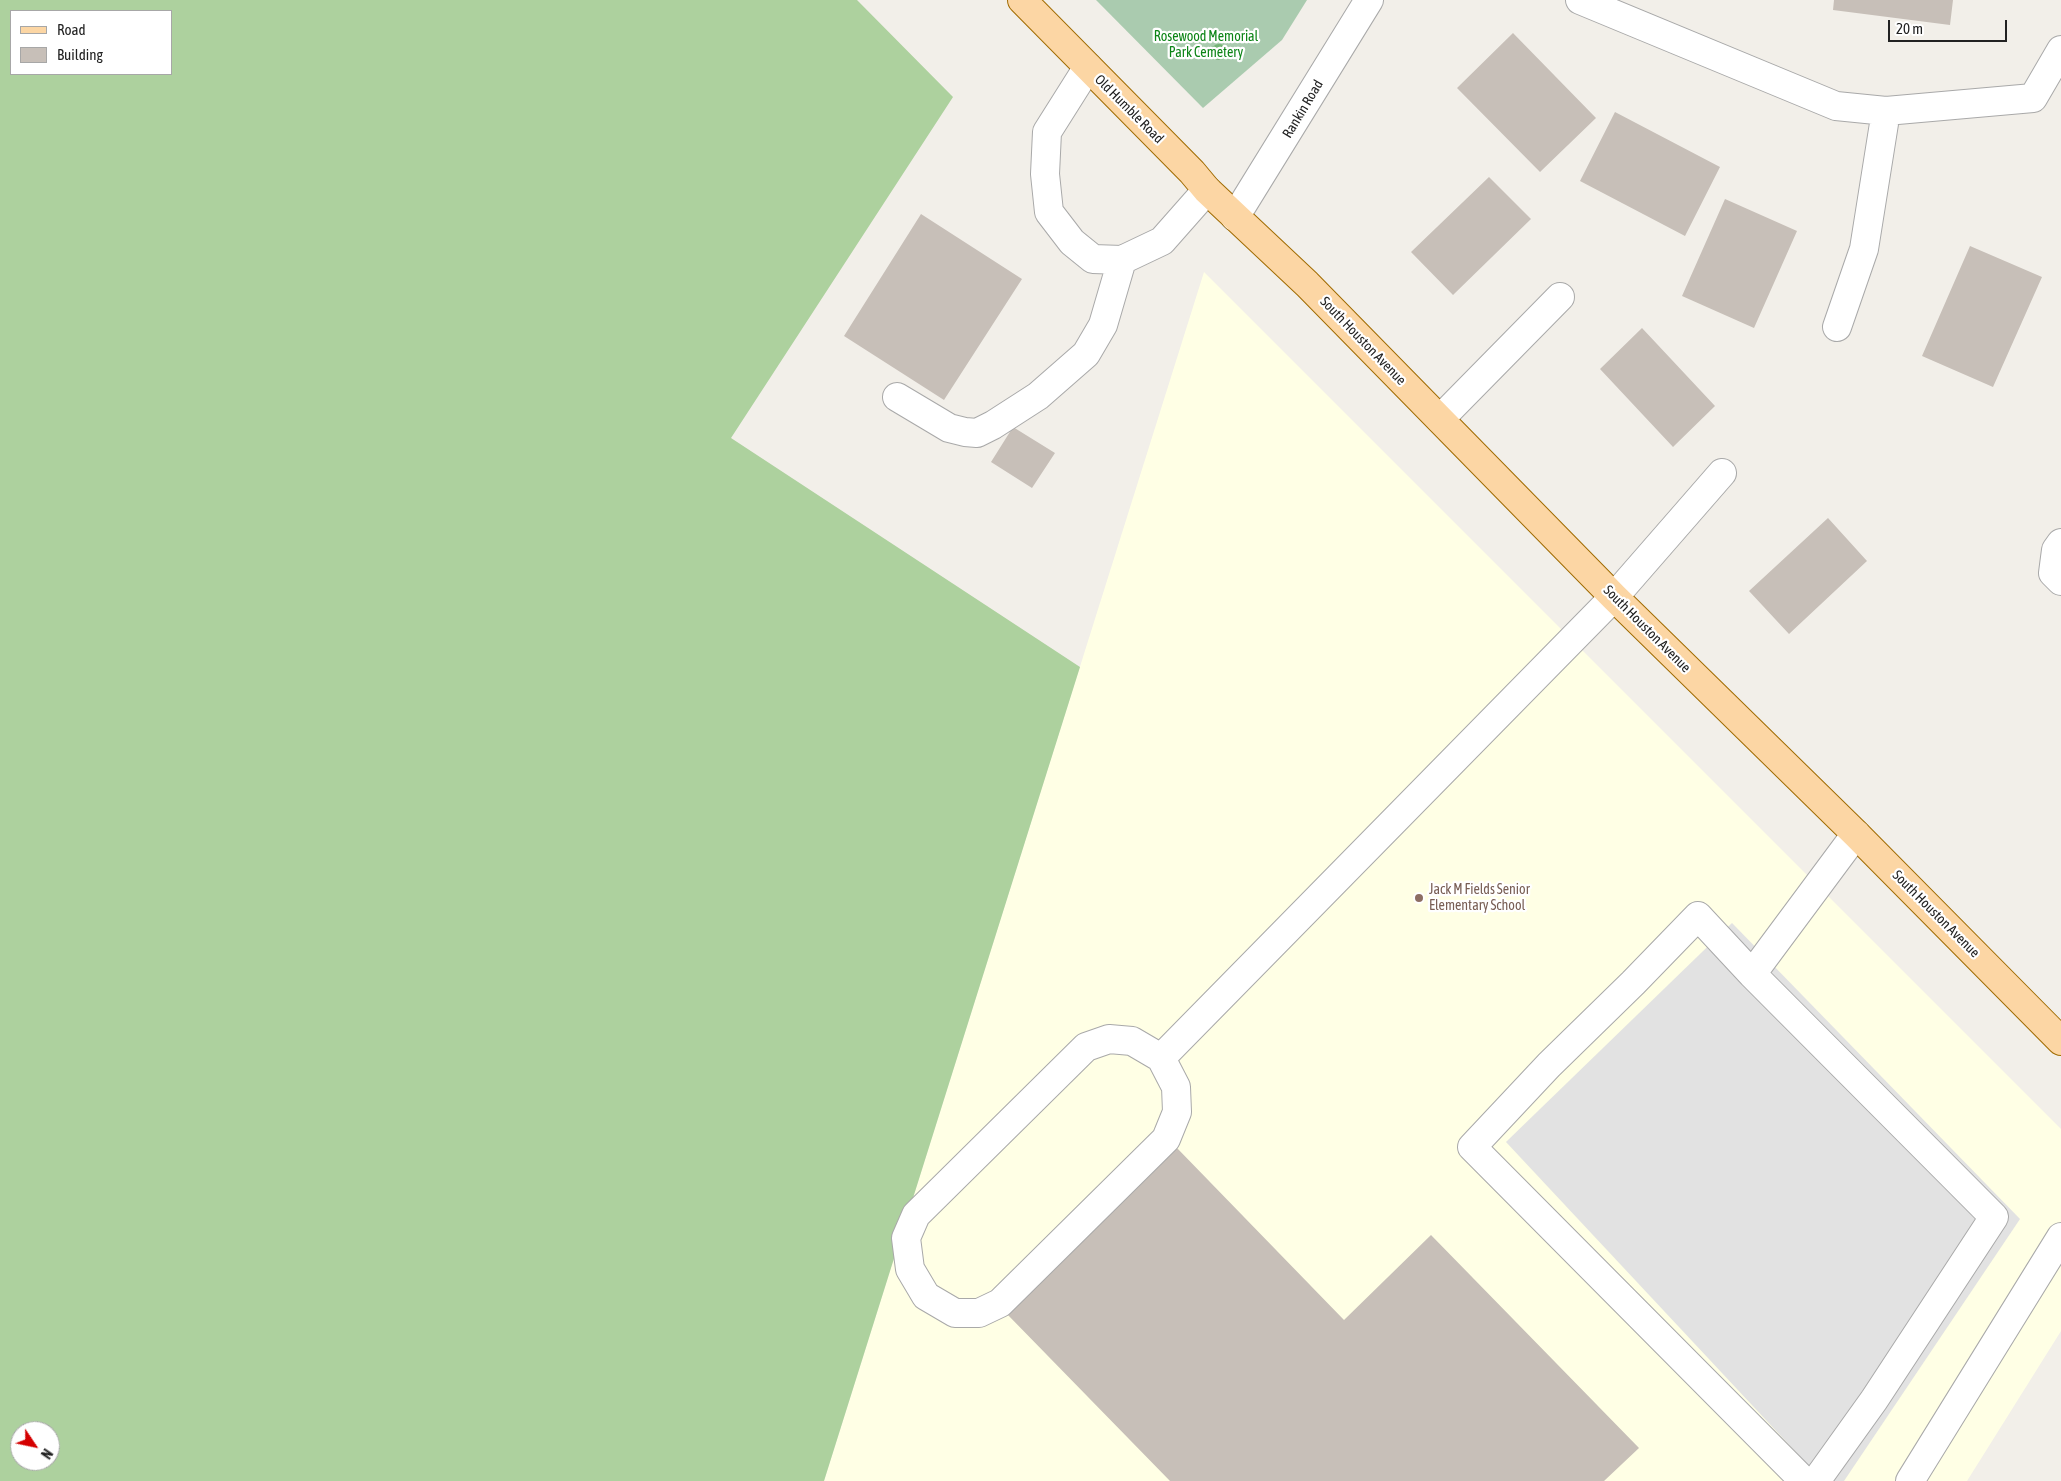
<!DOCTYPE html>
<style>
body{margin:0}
#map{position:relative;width:2061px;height:1481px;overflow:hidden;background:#f2efe9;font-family:"Asap Condensed",sans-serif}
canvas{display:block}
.legend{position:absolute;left:10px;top:10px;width:162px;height:65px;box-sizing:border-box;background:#fff;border:1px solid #a7a7a7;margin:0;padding:6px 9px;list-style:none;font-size:15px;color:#222}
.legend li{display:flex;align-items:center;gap:10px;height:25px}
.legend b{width:25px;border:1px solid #a7a7a7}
.north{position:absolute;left:10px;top:1421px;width:50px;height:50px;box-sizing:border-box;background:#fff;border:1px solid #a7a7a7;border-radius:50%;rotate:124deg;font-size:14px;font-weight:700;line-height:20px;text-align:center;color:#222}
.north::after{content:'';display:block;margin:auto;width:18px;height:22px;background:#d40000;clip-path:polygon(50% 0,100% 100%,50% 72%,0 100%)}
.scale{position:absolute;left:1888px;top:20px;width:119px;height:22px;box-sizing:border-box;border:2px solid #222;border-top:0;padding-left:6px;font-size:15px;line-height:18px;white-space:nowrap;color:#222;-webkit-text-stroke:4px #fff;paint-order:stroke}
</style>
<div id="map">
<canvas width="2061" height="1481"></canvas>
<ul class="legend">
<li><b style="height:6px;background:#fcd6a4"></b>Road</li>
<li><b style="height:14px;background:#c7bfb8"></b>Building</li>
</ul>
<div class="north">N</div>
<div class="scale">20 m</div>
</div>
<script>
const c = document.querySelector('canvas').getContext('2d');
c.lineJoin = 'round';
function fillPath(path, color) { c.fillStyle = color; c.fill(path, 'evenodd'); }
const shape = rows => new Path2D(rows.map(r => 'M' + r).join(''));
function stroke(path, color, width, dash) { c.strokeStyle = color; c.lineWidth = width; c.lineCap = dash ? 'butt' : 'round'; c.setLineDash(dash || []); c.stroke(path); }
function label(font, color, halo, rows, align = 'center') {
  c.font = font + ' "Asap Condensed",sans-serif'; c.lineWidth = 4.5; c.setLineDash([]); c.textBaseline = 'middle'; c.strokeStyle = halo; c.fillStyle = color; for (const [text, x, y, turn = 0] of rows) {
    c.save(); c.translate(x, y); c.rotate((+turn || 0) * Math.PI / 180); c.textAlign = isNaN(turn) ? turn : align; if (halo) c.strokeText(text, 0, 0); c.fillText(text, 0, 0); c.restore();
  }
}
const education = shape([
 [1204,272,2061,1129,2061,1331,1967,1481,824,1481]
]);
const forest = shape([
 [0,0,857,0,953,97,731,438,1080,667,824,1481,0,1481],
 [11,11,171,11,171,74,11,74],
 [20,1431,50,1431,50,1461,20,1461]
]);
const cemetery = shape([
 [1096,0,1307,0,1282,40,1203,108]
]);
const parking = shape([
 [1732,923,2020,1219,1844,1481,1823,1481,1506,1142]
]);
const building = shape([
 [1834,0,1953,0,1950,25,1833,10],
 [1513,33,1596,118,1540,172,1457,88],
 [1615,112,1720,167,1685,236,1580,181],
 [1489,177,1531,219,1453,295,1411,252],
 [1725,199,1797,231,1754,328,1682,296],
 [921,214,1022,279,944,400,844,336],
 [1970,246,2042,277,1993,387,1922,356],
 [1642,328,1715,406,1673,447,1600,369],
 [1013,427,1055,453,1032,488,991,462],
 [1828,518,1867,561,1789,634,1749,591],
 [1176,1147,1344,1320,1431,1235,1639,1448,1604,1481,1170,1481,1006,1313]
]);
const minor = shape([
 [1580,0,1836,106,1886,111,2033,98,2061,50],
 [1088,67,1047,132,1045,174,1049,212,1072,242,1093,259,1122,260,1162,241,1207,190],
 [1235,217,1369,0],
 [1837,327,1864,249,1886,111],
 [897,397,949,428,965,432,977,433,993,425,1038,396,1086,354,1103,325,1122,260],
 [1440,419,1560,297],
 [2061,543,2056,550,2053,573,2061,581],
 [1752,974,1856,834],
 [1161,1058,1132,1041,1109,1039,1086,1047,916,1215,906,1238,910,1269,926,1296,955,1313,979,1313,1000,1303,1166,1139,1177,1112,1176,1087,1161,1058,1614,597,1722,473],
 [1804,1481,1472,1147,1549,1065,1633,983,1698,916,1752,974,1994,1217,1874,1400,1816,1481],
 [1910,1481,2061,1237]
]);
const major = shape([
 [1022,0,1192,172,1207,190,1307,284,1614,597,1856,834,2061,1041]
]);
const trees = [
 [1219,52]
];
const markers = [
 [1419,898,5,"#8d6e63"]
];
const parkNames = [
 ["Rosewood Memorial",1206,37],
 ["Park Cemetery",1206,53]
];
const streetNames = [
 ["Old Humble Road",1129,109,45],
 ["Rankin Road",1303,109,-59],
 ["South Houston Avenue",1363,341,46],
 ["South Houston Avenue",1647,629,45],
 ["South Houston Avenue",1936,914,45]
];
const educationNames = [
 ["Jack M Fields Senior",1429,890],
 ["Elementary School",1429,906]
];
fillPath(education, '#ffffe5');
fillPath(forest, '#add19e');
fillPath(cemetery, '#aacbaf');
fillPath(parking, '#e2e2e2');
fillPath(building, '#c7bfb8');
stroke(minor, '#a9a9a9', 30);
stroke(major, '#a06b00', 30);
stroke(minor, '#fff', 28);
stroke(major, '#fcd6a4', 28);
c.fillStyle = '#74b475';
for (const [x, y] of trees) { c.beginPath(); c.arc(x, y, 8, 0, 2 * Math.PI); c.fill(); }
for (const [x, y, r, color] of markers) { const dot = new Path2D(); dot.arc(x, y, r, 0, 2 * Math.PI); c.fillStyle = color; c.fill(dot); stroke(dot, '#fff', 2); }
label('14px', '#0c8416', '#fff', parkNames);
label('14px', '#222', '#fff', streetNames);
label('14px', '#785e54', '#fff', educationNames, 'left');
</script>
